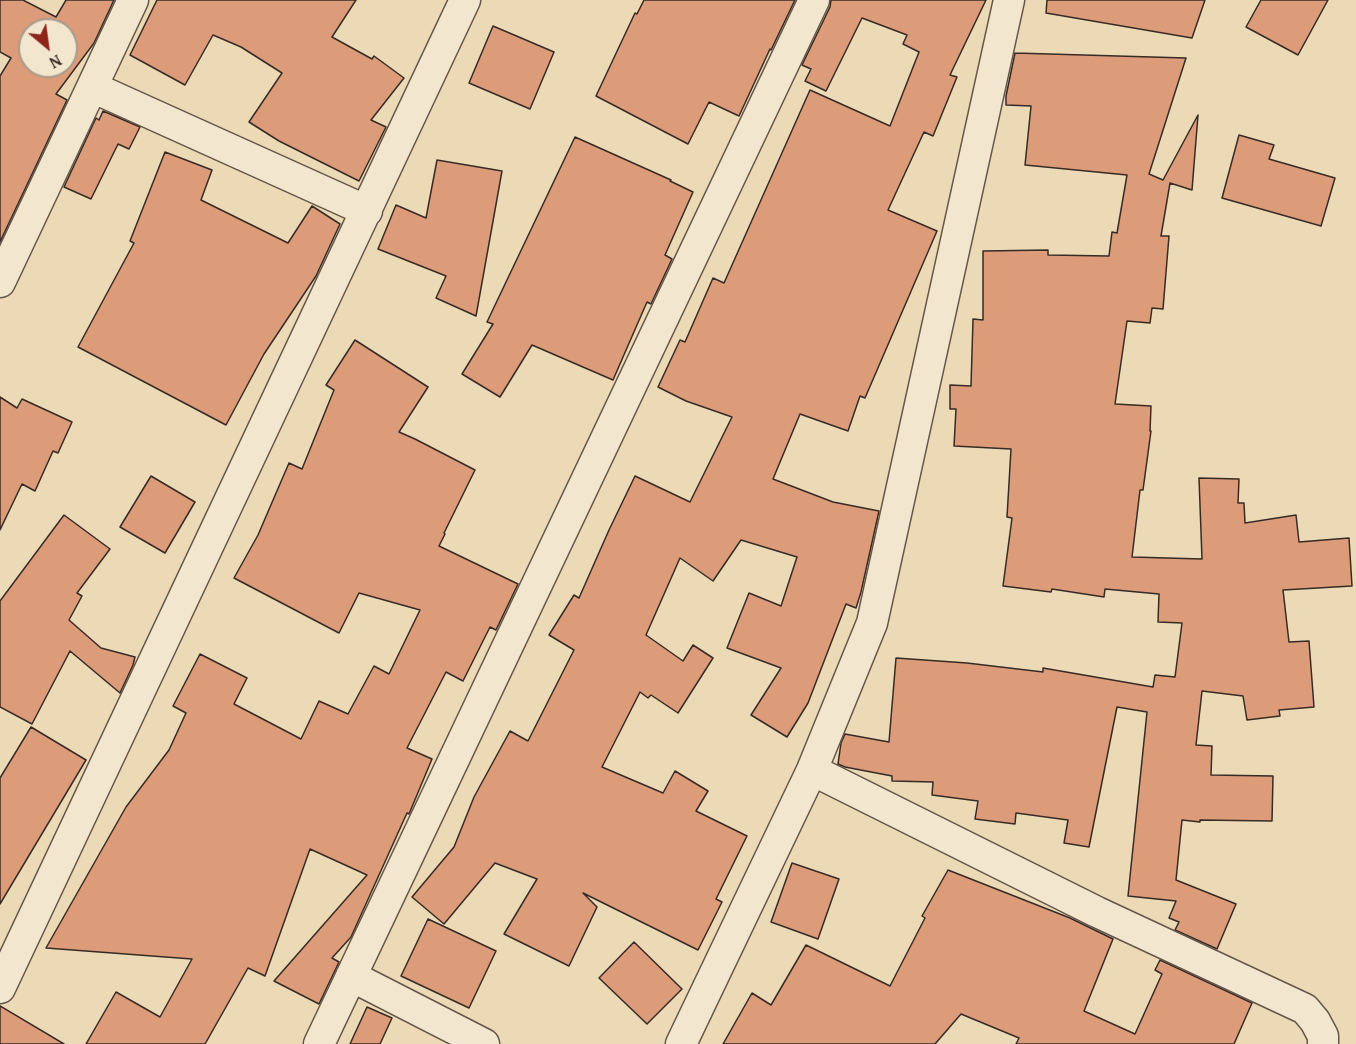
<!DOCTYPE html>
<style>
body{margin:0}
#map{position:relative;width:1356px;height:1044px;overflow:hidden;background:#ecd9b5;font-family:"Gentium Book Plus",serif}
canvas{display:block}
.north{position:absolute;left:18px;top:18px;width:60px;height:60px;box-sizing:border-box;background:#f3e6cf;border:2px solid #a89b8b;border-radius:50%;rotate:151deg;font-size:16px;font-weight:700;line-height:24px;text-align:center;color:#372b25}
.north::after{content:'';display:block;margin:auto;width:21px;height:27px;background:#8f2418;clip-path:polygon(50% 0,100% 100%,50% 72%,0 100%)}
</style>
<div id="map">
<canvas width="1356" height="1044"></canvas>
<div class="north">N</div>
</div>
<script>
const c = document.querySelector('canvas').getContext('2d');
c.lineJoin = 'round';
function fillPath(path, color) { c.fillStyle = color; c.fill(path, 'evenodd'); }
const shape = rows => new Path2D(rows.map(r => 'M' + r).join(''));
function stroke(path, color, width, dash) { c.strokeStyle = color; c.lineWidth = width; c.lineCap = dash ? 'butt' : 'round'; c.setLineDash(dash || []); c.stroke(path); }
const building = shape([
 [0,0,23,0,56,17,66,0,114,0,94,43,56,94,67,100,0,242,0,76,11,58,0,52,0,0],
 [30,30,66,30,66,66,30,66,30,30],
 [157,0,356,0,332,37,372,59,374,56,404,78,371,120,386,127,359,181,279,141,249,122,282,73,241,47,213,35,185,85,130,55,157,0],
 [644,0,795,0,771,50,770,49,739,116,709,102,688,144,596,96,635,13,637,14,644,0],
 [831,0,986,0,950,75,957,77,933,136,924,132,888,210,937,231,865,398,860,396,848,431,800,414,773,479,833,502,879,511,861,592,856,608,846,604,808,703,787,737,751,715,781,668,727,648,749,593,781,606,797,557,741,540,713,581,680,558,646,635,683,661,693,645,713,658,678,713,651,695,648,698,640,692,602,767,663,793,675,771,708,791,696,811,747,836,716,899,722,902,698,950,583,893,597,907,569,966,504,934,537,879,495,863,444,924,412,897,454,847,474,797,510,731,528,741,574,650,549,635,574,595,579,598,609,530,635,476,690,502,732,417,686,401,658,387,680,340,685,342,713,278,724,283,810,90,890,126,919,52,903,44,907,35,862,18,826,91,805,81,811,69,802,65,830,7,831,0],
 [1047,0,1205,0,1192,38,1046,13,1047,0],
 [1261,0,1328,0,1298,55,1246,27,1261,0],
 [493,26,554,52,530,109,469,83,493,26],
 [1015,53,1186,58,1149,174,1163,180,1198,115,1192,190,1170,183,1161,236,1169,236,1163,309,1152,308,1150,323,1127,321,1115,404,1151,406,1150,431,1151,431,1143,490,1140,490,1132,557,1202,559,1199,478,1239,479,1238,503,1244,503,1245,523,1296,515,1299,542,1349,538,1352,586,1283,590,1289,642,1309,641,1314,707,1279,710,1280,716,1247,720,1243,696,1202,691,1196,745,1212,746,1211,775,1273,776,1272,821,1200,820,1200,822,1182,820,1176,880,1236,904,1217,949,1175,930,1179,922,1169,918,1176,901,1128,896,1147,712,1117,707,1089,847,1064,843,1068,820,1016,813,1015,824,975,819,978,801,932,795,933,782,892,781,892,776,845,767,838,764,841,743,845,734,889,742,896,658,967,663,1043,672,1043,668,1153,687,1155,675,1175,677,1182,623,1158,622,1159,594,1105,589,1104,597,1052,589,1051,592,1003,586,1012,518,1007,517,1011,449,954,446,956,409,950,409,950,385,971,386,973,319,983,320,983,251,1048,250,1048,255,1109,256,1112,232,1117,233,1127,175,1025,165,1031,106,1006,105,1006,96,1015,53],
 [103,111,140,127,129,149,118,144,91,199,64,187,96,118,99,120,103,111],
 [1239,135,1274,145,1269,159,1335,178,1321,226,1222,198,1239,135],
 [575,137,671,180,670,181,693,192,665,255,672,259,651,304,647,302,613,380,532,345,500,397,462,374,493,324,487,322,575,137],
 [165,152,212,170,201,200,288,243,312,206,340,224,316,276,264,354,226,425,78,347,134,243,130,241,165,152],
 [437,160,502,171,476,316,436,298,446,276,378,249,396,205,426,218,437,160],
 [355,340,428,387,399,432,415,439,475,470,444,533,445,534,439,546,518,584,496,630,490,627,463,681,446,672,407,748,432,759,409,814,407,813,351,937,332,958,339,962,319,1004,274,981,367,875,310,849,265,976,248,968,205,1044,86,1044,116,992,160,1017,192,959,46,948,126,807,169,750,186,713,173,706,200,654,247,678,234,704,301,739,319,701,348,714,374,666,389,674,420,610,359,593,339,633,234,578,258,535,289,463,302,469,334,390,326,385,355,340],
 [0,397,17,408,22,399,72,422,58,453,53,451,35,491,22,484,0,530,0,397],
 [151,476,195,502,165,553,120,527,151,476],
 [64,515,110,549,77,593,82,596,69,620,101,648,135,657,133,665,120,693,70,651,32,724,0,707,0,601,64,515],
 [31,727,86,760,0,904,0,778,31,727],
 [792,863,839,879,818,939,771,922,792,863],
 [948,870,1070,918,1113,939,1084,1011,1135,1034,1162,974,1155,970,1160,960,1252,1003,1234,1044,1016,1044,1019,1038,961,1014,935,1044,723,1044,752,993,771,1005,806,945,890,986,925,918,922,916,948,870],
 [428,919,496,951,469,1008,401,976,428,919],
 [634,942,682,989,647,1024,599,978,634,942],
 [0,1006,64,1044,0,1044,0,1006],
 [367,1007,392,1018,380,1044,350,1044,367,1007]
]);
const minor = shape([
 [92,87,367,211],
 [0,282,133,0],
 [812,770,1097,912,1305,1009,1315,1021,1323,1036,1323,1044],
 [351,976,484,1044],
 [0,988,465,0],
 [319,1044,814,0],
 [681,1044,812,770,872,623,1009,0]
]);
fillPath(building, '#dc9b79');
stroke(building, '#372b25', 1.5);
stroke(minor, '#645649', 33);
stroke(minor, '#f3e6cf', 30);
</script>
